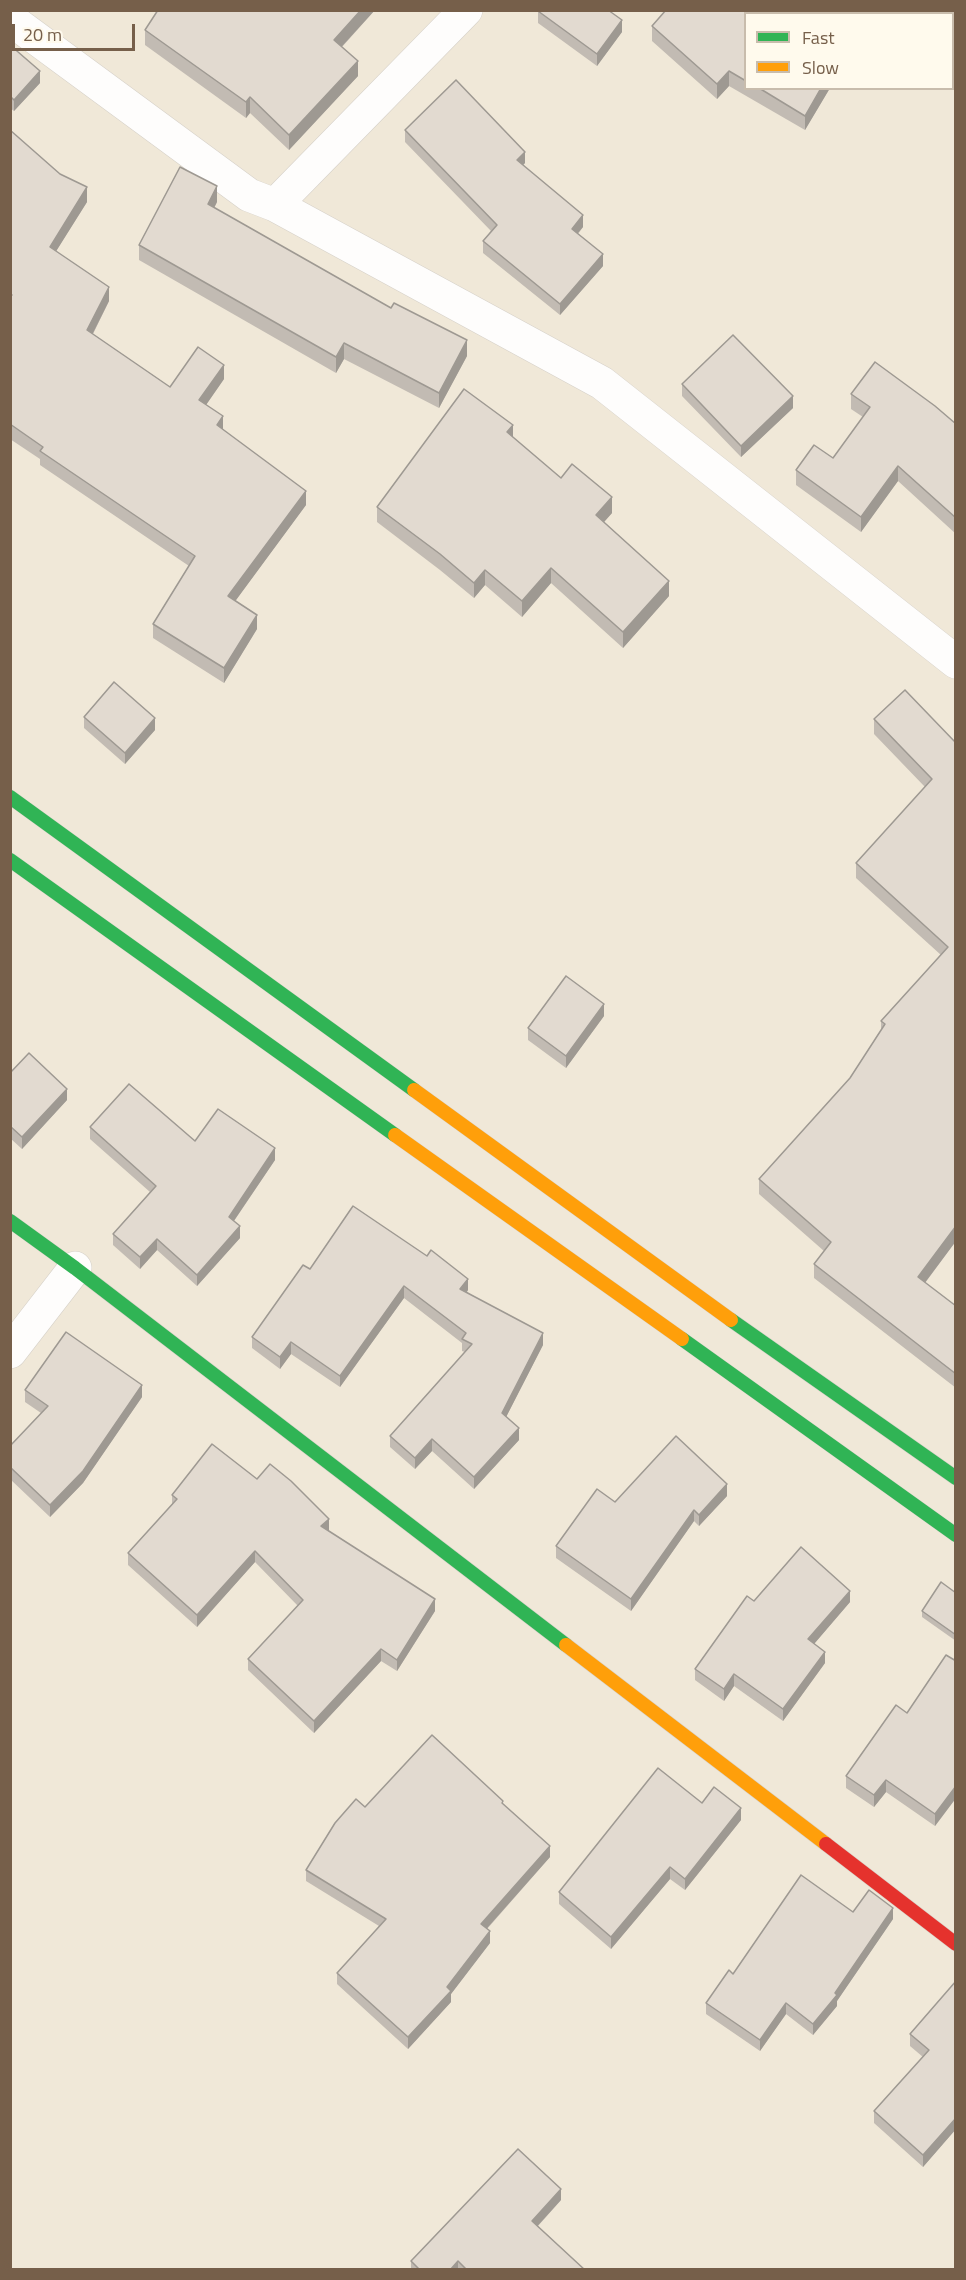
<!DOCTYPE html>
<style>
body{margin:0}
#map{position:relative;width:966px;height:2280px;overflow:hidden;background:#f7f4eb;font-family:"Titillium Web",sans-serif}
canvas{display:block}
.frame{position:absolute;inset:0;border:12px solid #765f4a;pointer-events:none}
.legend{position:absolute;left:744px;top:12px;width:210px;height:78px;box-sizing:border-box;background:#fffaed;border:2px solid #c8bcac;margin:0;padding:8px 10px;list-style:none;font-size:18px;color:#765f4a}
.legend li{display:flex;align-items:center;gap:12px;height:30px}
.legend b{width:30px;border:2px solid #c8bcac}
.scale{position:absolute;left:12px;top:24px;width:123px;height:27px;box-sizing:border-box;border:3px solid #765f4a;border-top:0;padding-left:8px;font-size:18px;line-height:21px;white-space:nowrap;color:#765f4a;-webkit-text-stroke:4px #fffaed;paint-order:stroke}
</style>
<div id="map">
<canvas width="966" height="2280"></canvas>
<div class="frame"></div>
<ul class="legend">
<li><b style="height:8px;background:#30b455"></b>Fast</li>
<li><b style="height:8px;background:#ff9f0a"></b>Slow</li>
</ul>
<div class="scale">20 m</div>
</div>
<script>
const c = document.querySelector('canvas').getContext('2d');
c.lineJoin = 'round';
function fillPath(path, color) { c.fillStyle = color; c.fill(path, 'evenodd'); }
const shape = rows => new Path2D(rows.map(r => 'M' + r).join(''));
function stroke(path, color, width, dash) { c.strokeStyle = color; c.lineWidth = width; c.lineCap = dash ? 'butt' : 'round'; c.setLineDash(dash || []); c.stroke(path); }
const residential = shape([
 [11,11,955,11,955,2269,11,2269],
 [746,14,952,14,952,88,746,88]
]);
const street = shape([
 [10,19,249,195,275,205,602,383,956,662],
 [275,205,466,10],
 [10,1352,75,1268]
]);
const fast = shape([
 [10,797,414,1090],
 [10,860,395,1135],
 [10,1221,75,1268,566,1645],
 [731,1320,956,1478],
 [682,1339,956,1535]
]);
const slow = shape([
 [414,1090,731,1320],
 [395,1135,682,1339],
 [566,1645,826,1844]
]);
const jam = shape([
 [826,1844,956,1944]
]);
const wall = shape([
 [375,10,342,47,358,76,289,150,250,113,246,118,145,45,145,30],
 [538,11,622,32,597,66,538,23],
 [746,14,746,88,830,88,805,130,729,86,717,99,652,41,652,26],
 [10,45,40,83,14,111,10,108],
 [10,130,87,202,56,251,109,301,93,334,170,387,224,379,206,405,223,429,306,505,235,601,257,629,224,683,153,638,153,624,189,566,40,465,40,459,10,439],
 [405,130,525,163,523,165,583,227,578,234,603,266,560,315,483,253,483,241,491,231,405,142],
 [217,202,214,208,391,308,467,356,439,408,344,359,336,373,139,260,139,245],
 [682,384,793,408,741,457,682,396],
 [851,394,956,424,956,534,898,481,861,532,796,485,796,470,833,458,863,417,851,409],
 [513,437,561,478,612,513,604,522,669,596,623,648,551,583,522,617,485,585,474,598,440,570,377,522,377,507],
 [956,584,956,602,954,601,954,585],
 [84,717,155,730,125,764,84,728],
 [874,719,956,743,956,1241,925,1283,956,1306,956,1388,814,1278,814,1264,824,1251,759,1194,759,1179,850,1078,881,1030,881,1021,941,955,856,878,856,863,925,787,874,734],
 [604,1016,566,1068,528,1040,528,1028],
 [10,1073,67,1100,22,1149,10,1138],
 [90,1127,195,1141,275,1160,234,1221,240,1238,197,1286,157,1250,140,1269,113,1245,113,1234,150,1192,90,1139],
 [310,1269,468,1290,467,1292,543,1345,506,1417,519,1440,474,1489,432,1451,415,1469,390,1447,390,1436,465,1352,462,1351,462,1343,404,1298,340,1387,291,1354,280,1369,252,1348,252,1337],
 [25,1390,142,1397,83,1483,50,1517,10,1479,10,1446,41,1413,25,1402],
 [257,1479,329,1531,435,1611,397,1671,381,1661,314,1733,248,1670,248,1659,298,1606,255,1562,197,1627,128,1565,128,1553,172,1504,172,1495],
 [727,1496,699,1526,694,1521,631,1611,556,1558,556,1546,615,1502],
 [956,1593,956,1641,922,1617,922,1611],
 [754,1601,850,1602,814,1644,825,1663,783,1721,734,1686,724,1701,695,1680,695,1669],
 [956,1661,956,1798,935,1826,886,1792,874,1807,846,1788,846,1776],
 [702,1803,741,1820,685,1890,670,1879,611,1949,559,1904,559,1892],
 [503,1804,550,1857,487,1929,490,1943,451,1994,451,2002,408,2049,337,1984,337,1973,379,1926,306,1881,306,1870,365,1807],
 [853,1912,893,1919,837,2001,837,2006,813,2035,786,2014,760,2051,706,2014,706,2003,733,1974],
 [956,1981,956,2129,923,2167,874,2123,874,2111,923,2057,910,2046,910,2034],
 [561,2200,538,2226,585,2270,411,2270,411,2261]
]);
const shadedWall = shape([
 [361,10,375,10,334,55,334,40],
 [622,20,622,32,597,66,597,54],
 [358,61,358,76,289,150,289,135],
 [40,71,40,83,14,111,14,100],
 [729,71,729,86,717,99,717,84],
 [821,88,830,88,805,130,805,116],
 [250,97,250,113,246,118,246,102],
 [525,152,525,163,517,171,517,160],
 [217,186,217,202,208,220,208,204],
 [87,187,87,202,50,261,50,247],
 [583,215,583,227,572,240,572,229],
 [603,254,603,266,560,315,560,304],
 [109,287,109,301,87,345,87,330],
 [467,340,467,356,439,408,439,393],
 [344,343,344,359,336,373,336,357],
 [224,365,224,379,199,415,199,400],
 [793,396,793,408,741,457,741,446],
 [223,416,223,431,217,425],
 [513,425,513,441,507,432],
 [898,466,898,481,861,532,861,517],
 [306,491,306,505,228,611,228,596],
 [612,497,612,513,596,531,596,515],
 [551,568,551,583,522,617,522,601],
 [485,570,485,585,474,598,474,583],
 [669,581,669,596,623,648,623,632],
 [257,615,257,629,224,683,224,668],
 [155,718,155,730,125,764,125,753],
 [604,1004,604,1016,566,1068,566,1056],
 [67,1089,67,1100,22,1149,22,1137],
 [275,1148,275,1160,229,1228,229,1217],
 [240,1226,240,1238,197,1286,197,1275],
 [956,1226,956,1241,918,1292,918,1277],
 [157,1239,157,1250,140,1269,140,1257],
 [468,1279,468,1290,460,1301,460,1289],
 [404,1286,404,1298,340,1387,340,1376],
 [543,1333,543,1345,502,1425,502,1413],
 [291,1342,291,1354,280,1369,280,1357],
 [142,1385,142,1397,83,1483,50,1517,50,1505],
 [519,1428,519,1440,474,1489,474,1477],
 [432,1439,432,1451,415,1469,415,1458],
 [727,1484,727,1496,699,1526,699,1515],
 [694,1510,694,1521,631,1611,631,1599],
 [329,1519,329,1531,321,1538,321,1526],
 [255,1551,255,1562,197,1627,197,1615],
 [850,1591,850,1602,808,1651,808,1639],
 [435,1599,435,1611,397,1671,397,1660],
 [381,1649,381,1661,314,1733,314,1721],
 [825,1652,825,1663,783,1721,783,1709],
 [734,1674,734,1686,724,1701,724,1689],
 [886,1780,886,1792,874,1807,874,1795],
 [956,1786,956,1798,935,1826,935,1814],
 [741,1808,741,1820,685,1890,685,1879],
 [550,1846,550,1857,481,1935,481,1924],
 [670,1867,670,1879,611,1949,611,1937],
 [893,1908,893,1919,837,2001,837,2006,813,2035,813,2024],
 [490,1931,490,1943,451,1994,451,2002,408,2049,408,2037],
 [786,2003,786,2014,760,2051,760,2040],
 [956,2118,956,2129,923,2167,923,2155],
 [561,2189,561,2200,532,2232,532,2221],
 [458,2261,458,2270,450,2270]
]);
const building = shape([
 [158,10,361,10,334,40,358,61,289,135,250,97,246,102,145,30,158,10],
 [539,10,608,10,622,20,597,54,538,11,539,10],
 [666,10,766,10,769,14,746,14,746,81,729,71,717,84,652,26,666,10],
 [10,45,40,71,14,100,10,96,10,45],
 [456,80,525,152,517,160,583,215,572,229,603,254,560,304,483,241,497,225,405,130,456,80],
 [759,88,821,88,805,116,759,88],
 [10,130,60,174,87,187,50,247,109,287,87,330,170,387,198,347,224,365,199,400,223,416,217,425,306,491,228,596,257,615,224,668,153,624,195,556,40,451,43,447,10,424,10,297,12,295,10,294,10,130],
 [180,167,217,186,208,204,391,308,394,303,467,340,439,393,344,343,336,357,139,245,180,167],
 [733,335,793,396,741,446,682,384,733,335],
 [875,362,935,406,956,424,956,518,898,466,861,517,796,470,814,445,833,458,870,407,851,394,875,362],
 [464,389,513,425,507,432,561,478,572,464,612,497,596,515,669,581,623,632,551,568,522,601,485,570,474,583,440,554,377,507,464,389],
 [114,682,155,718,125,753,84,717,114,682],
 [905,690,956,743,956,1226,918,1277,956,1306,956,1374,814,1264,831,1242,759,1179,850,1078,885,1024,881,1021,948,947,856,863,932,779,874,719,905,690],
 [566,976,604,1004,566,1056,528,1028,566,976],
 [29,1053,67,1089,22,1137,10,1126,10,1073,29,1053],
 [129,1084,195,1141,218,1109,275,1148,229,1217,240,1226,197,1275,157,1239,140,1257,113,1234,156,1186,90,1127,129,1084],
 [353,1206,427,1256,431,1250,468,1279,460,1289,543,1333,502,1413,519,1428,474,1477,432,1439,415,1458,390,1436,472,1344,462,1339,466,1333,404,1286,340,1376,291,1342,280,1357,252,1337,303,1265,310,1269,353,1206],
 [66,1332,142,1385,83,1471,50,1505,10,1467,10,1446,48,1406,25,1390,66,1332],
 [676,1436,727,1484,699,1515,694,1510,631,1599,556,1546,597,1489,615,1502,676,1436],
 [212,1444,257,1479,270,1464,291,1481,329,1519,321,1526,435,1599,397,1660,381,1649,314,1721,248,1659,303,1600,255,1551,197,1615,128,1553,177,1499,172,1495,212,1444],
 [801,1547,850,1591,808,1639,825,1652,783,1709,734,1674,724,1689,695,1669,747,1596,754,1601,801,1547],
 [941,1582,956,1593,956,1635,922,1611,941,1582],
 [946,1655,956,1661,956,1786,935,1814,886,1780,874,1795,846,1776,896,1705,907,1713,946,1655],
 [432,1735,503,1801,502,1803,550,1846,481,1924,490,1931,447,1987,451,1991,408,2037,337,1973,386,1919,306,1870,335,1823,356,1799,365,1807,432,1735],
 [658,1768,702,1803,714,1787,741,1808,685,1879,670,1867,611,1937,559,1892,658,1768],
 [801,1875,853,1912,869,1890,893,1908,835,1993,837,1995,813,2024,786,2003,760,2040,706,2003,729,1970,733,1974,801,1875],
 [956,1981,956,2118,923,2155,874,2111,929,2050,910,2034,956,1981],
 [518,2149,561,2189,532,2221,585,2270,467,2270,458,2261,450,2270,420,2270,411,2261,518,2149]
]);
fillPath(residential, '#f0e8d8');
stroke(street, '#d6d1c9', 34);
stroke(fast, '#d7d1c9', 15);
stroke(slow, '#d7d1c9', 15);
stroke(jam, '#d7d1c9', 15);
stroke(street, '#fefdfc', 33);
stroke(fast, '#30b455', 14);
stroke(slow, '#ff9f0a', 14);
stroke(jam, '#e5322d', 14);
fillPath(wall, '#c2bbb3');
fillPath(shadedWall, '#9e9992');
fillPath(building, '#e2dad0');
stroke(building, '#9e9992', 1.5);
</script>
